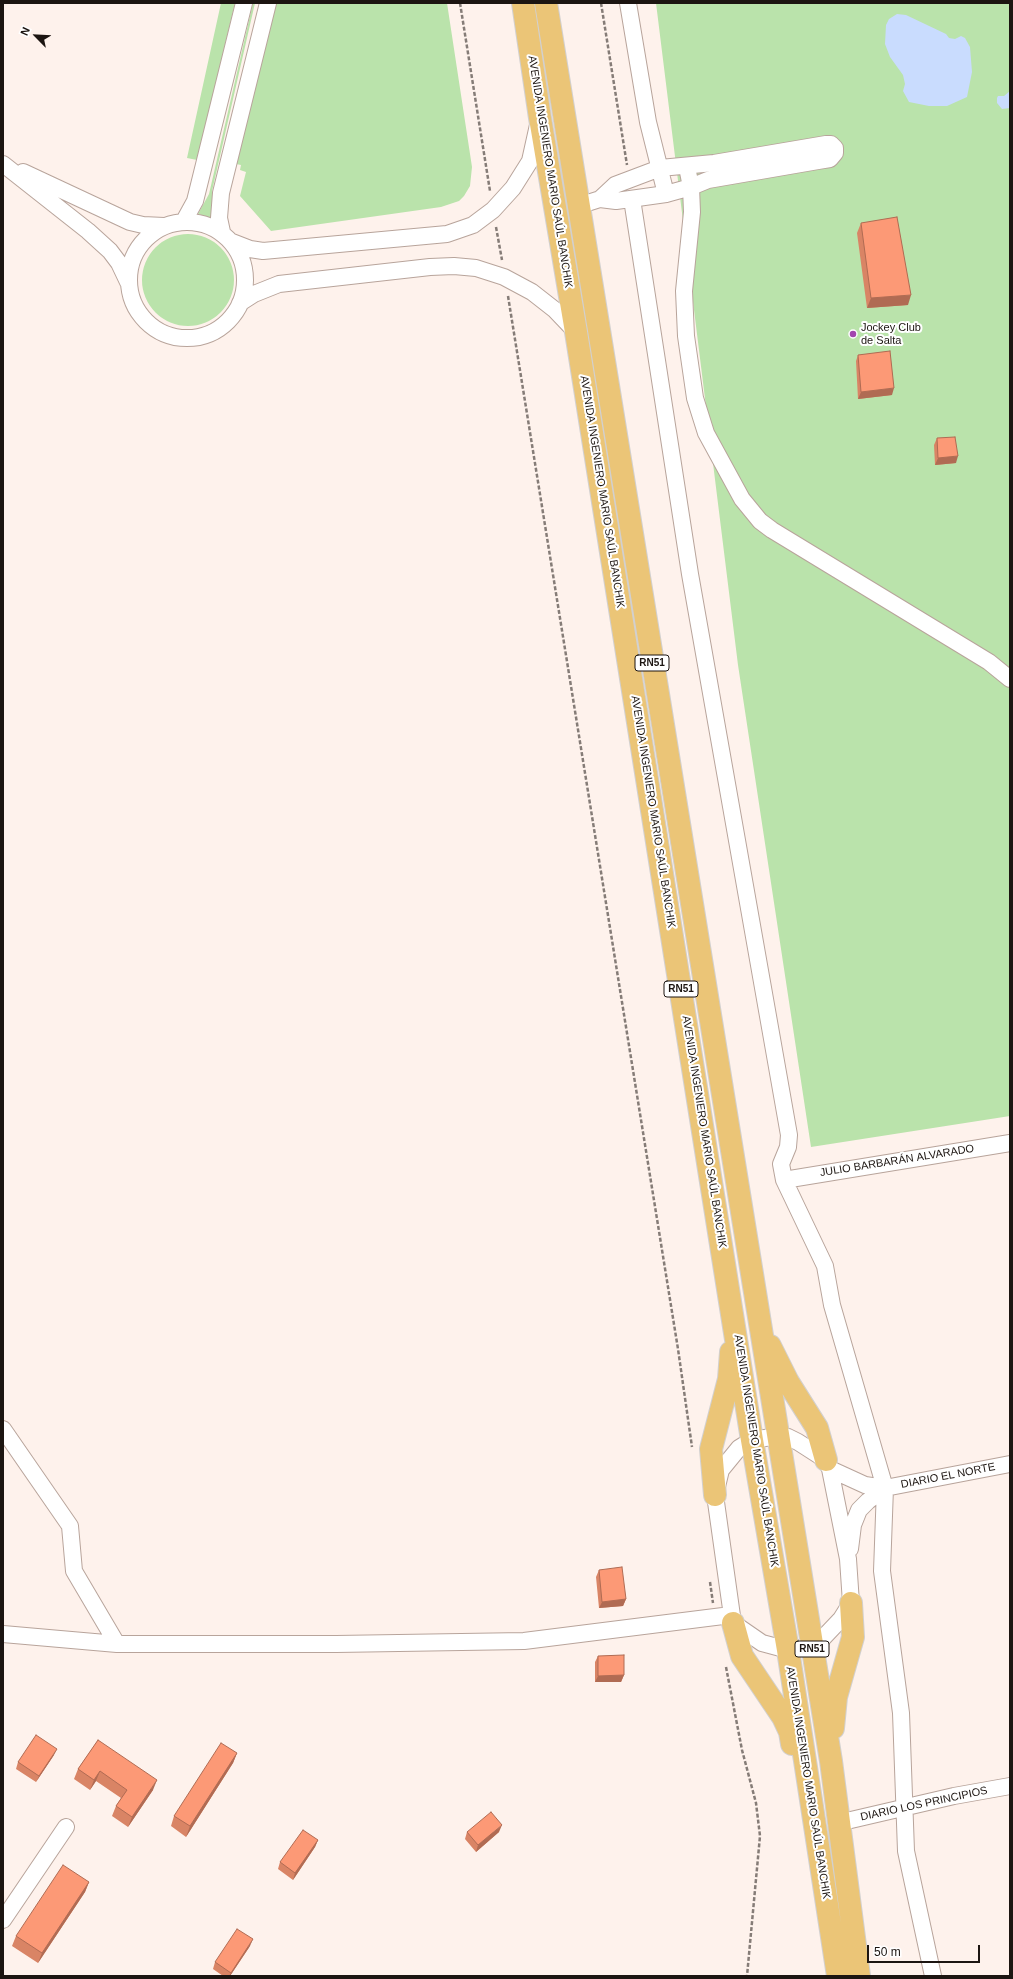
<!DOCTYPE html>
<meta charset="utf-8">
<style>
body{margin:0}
#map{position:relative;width:1013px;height:1979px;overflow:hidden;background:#fef2ec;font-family:Helvetica,sans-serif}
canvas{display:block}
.frame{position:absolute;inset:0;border:4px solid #1c1511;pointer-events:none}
.north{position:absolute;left:16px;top:16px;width:40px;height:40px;-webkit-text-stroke:3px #fff;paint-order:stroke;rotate:294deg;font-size:11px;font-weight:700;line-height:16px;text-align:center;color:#1c1511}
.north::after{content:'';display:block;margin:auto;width:14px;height:18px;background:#1c1511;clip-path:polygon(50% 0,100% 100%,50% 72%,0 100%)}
.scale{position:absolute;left:867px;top:1945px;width:113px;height:18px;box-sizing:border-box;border:2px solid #1c1511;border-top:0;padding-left:5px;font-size:12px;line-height:14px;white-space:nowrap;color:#1c1511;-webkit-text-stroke:3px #fff;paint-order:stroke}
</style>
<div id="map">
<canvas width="1013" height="1979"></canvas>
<div class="frame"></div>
<div class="north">N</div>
<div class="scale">50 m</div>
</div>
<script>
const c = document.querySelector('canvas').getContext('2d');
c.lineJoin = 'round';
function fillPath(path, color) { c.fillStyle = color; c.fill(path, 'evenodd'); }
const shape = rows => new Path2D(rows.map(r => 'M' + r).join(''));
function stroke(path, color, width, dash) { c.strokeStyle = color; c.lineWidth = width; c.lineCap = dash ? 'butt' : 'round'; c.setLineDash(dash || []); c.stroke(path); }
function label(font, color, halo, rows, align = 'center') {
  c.font = font + ' Helvetica,sans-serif'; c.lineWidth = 4; c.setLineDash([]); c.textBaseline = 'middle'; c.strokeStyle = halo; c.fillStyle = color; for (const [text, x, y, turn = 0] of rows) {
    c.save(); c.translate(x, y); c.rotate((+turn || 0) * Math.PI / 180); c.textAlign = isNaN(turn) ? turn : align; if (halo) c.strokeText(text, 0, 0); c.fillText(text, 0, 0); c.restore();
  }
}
const green = shape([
 [221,3,235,3,197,160,187,158],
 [253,3,255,3,212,191,212,218,198,214,209,194],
 [276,3,447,3,472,167,470,186,464,196,459,201,441,207,271,231,240,196,246,172,240,170,241,165,236,164],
 [656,3,1010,3,1010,1116,811,1147,738,665],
 '142 280a46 46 0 1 1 92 0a46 46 0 1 1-92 0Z'
]);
const water = shape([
 [897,14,906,15,946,34,949,38,955,39,961,36,965,38,970,47,972,72,967,97,947,106,929,106,909,102,903,91,905,84,903,75,890,57,885,44,886,25,889,19],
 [1010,91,1010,108,1002,109,997,103,997,98,998,96,1004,96]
]);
const path = shape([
 [460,3,490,191],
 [601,3,627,165],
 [496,227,502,260],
 [508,296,678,1349,692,1447],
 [710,1582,713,1603],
 [726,1667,742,1750,756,1803,760,1836,747,1976]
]);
const minor = shape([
 [628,3,648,122,666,194],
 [3,164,88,231,110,251,119,263,128,282],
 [687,167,691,187,692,212,684,291,686,336,695,398,706,433,742,499,760,521,772,530,989,662,1010,679],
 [23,172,130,222,143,225,164,226],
 [632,199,690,574,789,1135,788,1147,781,1164,784,1180,825,1266,832,1305,885,1488,882,1571,901,1713,906,1851,933,1976],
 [578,206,600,199,616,201,666,194,691,187,708,180,818,161,830,159,835,153,835,148,831,144,826,144,714,163,660,168,615,185,600,199],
 [184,221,195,201,198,189,244,3],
 '129 280a58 58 0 1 1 116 0a58 58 0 1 1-116 0Z',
 [222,232,219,218,221,193,268,3],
 [232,242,250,249,263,251,447,234,473,225,493,210,513,188,530,161,538,125],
 [240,303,254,294,279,284,430,267,454,266,476,268,504,277,532,292,555,310,576,332],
 [784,1180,1010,1143],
 [3,1429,70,1526,74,1571,117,1644],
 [778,1436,788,1437,798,1442,826,1460,830,1469,848,1559,851,1603,841,1619,822,1639,811,1646,788,1650,762,1643,733,1623,715,1495,721,1470,739,1448,752,1440,778,1436],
 [830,1469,865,1485,885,1488,1010,1464],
 [850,1549,853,1525,859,1510,868,1501,885,1488],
 [3,1634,117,1644,336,1644,524,1641,731,1615],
 [838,1823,954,1796,1010,1786],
 [3,1920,66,1827]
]);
const highway = shape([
 [523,3,540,118,576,332,752,1440,788,1650,838,1976],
 [546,3,831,1761,859,1976],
 [770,1346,788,1382,817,1428,826,1460],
 [715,1495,711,1449,729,1379,731,1352],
 [733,1623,742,1656,783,1717,790,1732,792,1744],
 [833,1728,836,1697,853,1637,851,1603]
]);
const wall = shape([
 [861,223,908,305,867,308,857,233],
 [858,355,892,395,858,399,856,361],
 [937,438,956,463,935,465,934,445],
 [599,1570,626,1599,623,1606,599,1608,596,1577],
 [598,1656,624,1675,621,1682,595,1682,595,1662],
 [98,1740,153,1790,128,1827,112,1816,116,1806,121,1798,96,1781,90,1790,74,1779,78,1769],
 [237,1753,233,1763,186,1837,171,1826,174,1816],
 [54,1755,36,1782,16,1769,18,1762],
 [467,1832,499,1832,476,1852,465,1839],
 [318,1840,315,1847,293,1880,278,1869,280,1862],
 [89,1882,85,1892,38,1963,12,1946,16,1936],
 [250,1946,230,1976,223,1976,213,1969,215,1962]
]);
const shadedWall = shape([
 [911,295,908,305,867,308,871,298],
 [894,388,892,395,858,399,861,392],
 [958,456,956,463,935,465,938,458],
 [626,1599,623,1606,599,1608,602,1602],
 [624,1675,621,1682,595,1682,598,1676],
 [57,1749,54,1755,36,1782,39,1776],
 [237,1753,233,1763,186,1837,190,1826],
 [100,1771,96,1781,90,1790,94,1780],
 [157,1780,153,1790,128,1827,132,1817],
 [502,1825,499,1832,476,1852,478,1845],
 [318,1840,315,1847,293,1880,295,1873],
 [89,1882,85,1892,38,1963,42,1953],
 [253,1939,250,1946,230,1976,229,1976,231,1973]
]);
const building = shape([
 [897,217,911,295,871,298,861,223,897,217],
 [890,351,894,388,861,392,858,355,890,351],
 [955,437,958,456,938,458,937,438,955,437],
 [622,1567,626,1599,602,1602,599,1570,622,1567],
 [624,1655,624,1675,598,1676,598,1656,624,1655],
 [36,1735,57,1749,39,1776,18,1762,36,1735],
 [98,1740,157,1780,132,1817,116,1806,127,1790,100,1771,94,1780,78,1769,98,1740],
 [221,1743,237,1753,190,1826,174,1816,221,1743],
 [491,1812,502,1825,478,1845,467,1832,491,1812],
 [303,1830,318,1840,295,1873,280,1862,303,1830],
 [63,1865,89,1882,42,1953,16,1936,63,1865],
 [237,1929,253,1939,231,1973,215,1962,237,1929]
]);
const markers = [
 [853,334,4,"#a245af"]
];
const shields = [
 [652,663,34],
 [681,989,34],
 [812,1649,34]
];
const shieldNames = [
 ["RN51",652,663],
 ["RN51",681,989],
 ["RN51",812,1649]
];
const streetNames = [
 ["AVENIDA INGENIERO MARIO SAÚL BANCHIK",550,172,81],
 ["AVENIDA INGENIERO MARIO SAÚL BANCHIK",602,492,81],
 ["AVENIDA INGENIERO MARIO SAÚL BANCHIK",653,812,81],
 ["AVENIDA INGENIERO MARIO SAÚL BANCHIK",704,1132,81],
 ["JULIO BARBARÁN ALVARADO",897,1161,-9],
 ["AVENIDA INGENIERO MARIO SAÚL BANCHIK",756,1451,81],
 ["DIARIO EL NORTE",948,1476,-11],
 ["AVENIDA INGENIERO MARIO SAÚL BANCHIK",808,1783,81],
 ["DIARIO LOS PRINCIPIOS",924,1804,-12]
];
const poiNames = [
 ["Jockey Club",861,328],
 ["de Salta",861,341]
];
fillPath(green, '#bae3ab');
fillPath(water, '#c9dcfe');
stroke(minor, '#b8a49b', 18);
stroke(highway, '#d2d0cf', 24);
stroke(path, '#857c77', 2.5, [4, 2]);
stroke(minor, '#fff', 16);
stroke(highway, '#ebc577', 22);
fillPath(wall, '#d98465');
fillPath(shadedWall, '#b06b53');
fillPath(building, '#fc9976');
stroke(building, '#b06b53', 1);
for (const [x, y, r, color] of markers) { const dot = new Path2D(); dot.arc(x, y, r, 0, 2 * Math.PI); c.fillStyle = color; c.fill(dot); stroke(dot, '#fff', 1.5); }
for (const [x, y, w] of shields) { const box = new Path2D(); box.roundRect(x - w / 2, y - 8, w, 16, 3); c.fillStyle = '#fff'; c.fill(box); stroke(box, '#1c1511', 1); }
label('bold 10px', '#1c1511', null, shieldNames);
label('11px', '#1c1511', '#fff', streetNames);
label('11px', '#1c1511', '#fff', poiNames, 'left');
</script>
